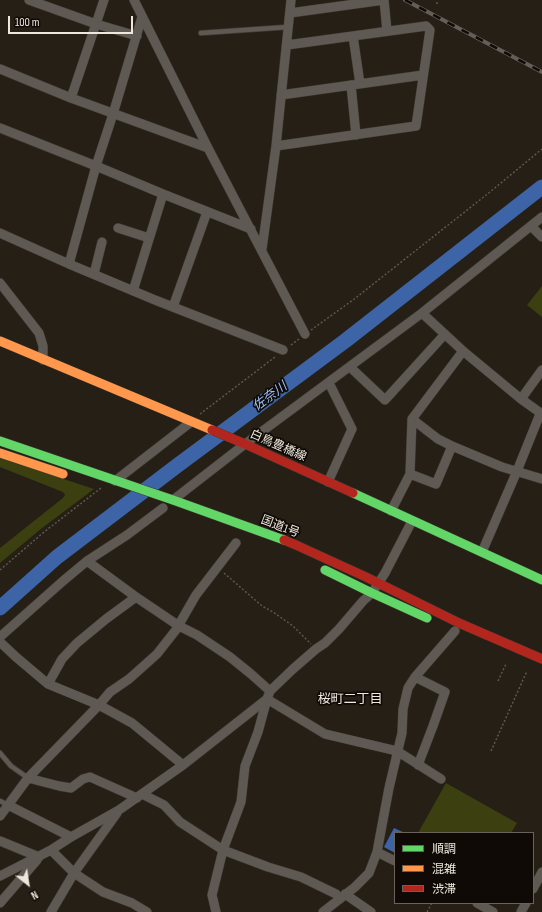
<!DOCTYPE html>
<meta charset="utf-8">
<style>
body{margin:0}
#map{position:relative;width:542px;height:912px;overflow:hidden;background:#251f16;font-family:"Sofia Sans Condensed","Noto Sans JP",sans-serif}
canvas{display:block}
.legend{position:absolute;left:394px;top:832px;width:140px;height:72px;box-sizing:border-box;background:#0f0a05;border:1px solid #68625b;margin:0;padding:5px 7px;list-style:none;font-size:12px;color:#eee7dd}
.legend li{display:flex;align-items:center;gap:8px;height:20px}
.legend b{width:20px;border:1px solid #68625b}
.north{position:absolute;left:8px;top:864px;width:40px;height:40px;-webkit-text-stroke:3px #0f0a05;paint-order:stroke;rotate:150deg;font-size:11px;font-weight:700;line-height:16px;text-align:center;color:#eee7dd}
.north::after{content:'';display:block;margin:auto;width:14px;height:18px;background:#eee7dd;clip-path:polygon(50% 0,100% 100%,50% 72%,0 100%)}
.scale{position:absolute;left:8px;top:16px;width:125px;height:18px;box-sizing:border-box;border:2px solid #eee7dd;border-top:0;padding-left:5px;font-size:12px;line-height:14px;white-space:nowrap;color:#eee7dd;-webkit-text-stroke:3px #0f0a05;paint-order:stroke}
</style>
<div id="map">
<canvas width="542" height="912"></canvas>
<ul class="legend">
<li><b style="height:5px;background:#63d668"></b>順調</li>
<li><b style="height:5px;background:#ff974d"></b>混雑</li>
<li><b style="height:5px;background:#b3261e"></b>渋滞</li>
</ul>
<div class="north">N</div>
<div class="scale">100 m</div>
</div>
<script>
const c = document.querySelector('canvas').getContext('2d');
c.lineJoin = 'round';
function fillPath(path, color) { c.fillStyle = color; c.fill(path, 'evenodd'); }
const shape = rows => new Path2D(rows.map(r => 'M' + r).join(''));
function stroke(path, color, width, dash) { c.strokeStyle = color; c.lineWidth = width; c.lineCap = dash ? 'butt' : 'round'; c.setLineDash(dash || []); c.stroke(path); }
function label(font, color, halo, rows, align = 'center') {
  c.font = font + ' "Sofia Sans Condensed","Noto Sans JP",sans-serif'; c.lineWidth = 3.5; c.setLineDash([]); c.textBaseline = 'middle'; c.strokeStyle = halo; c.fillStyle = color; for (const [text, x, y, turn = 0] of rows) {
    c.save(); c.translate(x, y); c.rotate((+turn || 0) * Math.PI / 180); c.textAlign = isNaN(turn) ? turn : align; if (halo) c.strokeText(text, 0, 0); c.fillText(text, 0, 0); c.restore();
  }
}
const green = shape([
 [542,286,542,317,527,305],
 [0,458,94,489,42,528,0,563,0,548,63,498,65,495,63,492,0,467],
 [446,783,517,823,511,833,418,833]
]);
const water = shape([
 [394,828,405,833,395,833,395,853,384,847]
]);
const river = shape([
 [0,608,57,557,178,465,345,341,542,187]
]);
const path = shape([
 [437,4,437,0],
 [311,330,353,300,490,192,542,149],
 [291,345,299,339],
 [200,414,275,357],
 [0,570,44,532,101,488],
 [224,573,262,606,273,612,293,626,311,644],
 [498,681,506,664],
 [491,751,527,671],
 [427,912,432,903]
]);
const lane = shape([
 [201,33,288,27],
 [0,753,11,766,28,778],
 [0,801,8,805]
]);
const street = shape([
 [29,0,96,24,137,36],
 [134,0,208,148,305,334],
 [290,13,384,0,387,31],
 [353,36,360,84],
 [0,69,71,98,104,0],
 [351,85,356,135],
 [281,95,423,75],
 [71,98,208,148],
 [0,128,96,166,163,194,251,229],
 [276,146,416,126,430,30,426,26,287,45],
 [531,226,542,237],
 [118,228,149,238],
 [0,233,69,264,155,300,283,350],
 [262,249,276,146,291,0],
 [69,264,96,166,113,114,142,17],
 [94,274,102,242],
 [0,283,39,333,43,346,43,360],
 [133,291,163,194],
 [173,307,207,212],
 [422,313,463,351,521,399,542,414],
 [350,367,385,400,445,334],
 [521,399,542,370],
 [412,419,438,439,452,446,502,467,542,479],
 [410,474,436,484,452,446],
 [115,481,191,422],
 [328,482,352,429,329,383],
 [173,500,245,444,422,313,542,217],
 [391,511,410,474,412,419,463,351],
 [482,552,517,471,540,414],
 [87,561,136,597,179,626,197,635,230,657,251,674,270,691],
 [0,637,63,581,87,561,127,535,163,508],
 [0,642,16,657,48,684,99,705,132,723,183,765],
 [415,677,445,692,433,726,418,765],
 [48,684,62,659,77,643,106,619,136,597],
 [28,778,59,786,71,788,83,779,90,777,137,798],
 [142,794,164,805,180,822,223,850,268,867,301,877,336,894,340,899],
 [8,805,71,837],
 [0,816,28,778,99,705,110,692,129,679,157,654,179,626,181,621,196,595,236,543],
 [0,841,39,857],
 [51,850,74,873,103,892,132,903,147,912],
 [377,852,395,861],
 [0,876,51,850,71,837,119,810,183,765,267,699,270,691,293,669,316,649,325,643,339,629,363,601,372,593,385,573,412,521],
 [533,889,542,872],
 [345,894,371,912],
 [0,903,37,860],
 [477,903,493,912],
 [51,912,74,873,117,813],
 [216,912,212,895,223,850,241,802,245,766,258,732,267,699,325,734,397,751,441,779],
 [323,912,355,887,369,873,377,852,389,788,402,733,403,709,408,688,415,677,455,631],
 [521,912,526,903]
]);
const fast = shape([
 [0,441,173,500,284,540],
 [353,493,542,580],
 [325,570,372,593,427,618]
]);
const slow = shape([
 [0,341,212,430],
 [0,453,63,474]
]);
const jam = shape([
 [212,430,245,444,353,493],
 [284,540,296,545,366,577,459,623,542,659]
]);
const rail = shape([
 [405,0,542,72]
]);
const streetNames = [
 ["白鳥豊橋線",278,446,24],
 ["国道1号",280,527,21]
];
const waterNames = [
 ["佐奈川",270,397,-37]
];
const neighbourhoodNames = [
 ["桜町二丁目",350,700]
];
fillPath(green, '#3c4010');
fillPath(water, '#3c64a6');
stroke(river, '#3c64a6', 15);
stroke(lane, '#3f3932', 6);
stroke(street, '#3f3932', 10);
stroke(fast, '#3f3932', 10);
stroke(slow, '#3f3932', 10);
stroke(jam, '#3f3932', 10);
stroke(path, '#5c5751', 1.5, [2, 2]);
stroke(lane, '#5e5952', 4.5);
stroke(street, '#5e5952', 9);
stroke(fast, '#63d668', 9);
stroke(slow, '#ff974d', 9);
stroke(jam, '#b3261e', 9);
stroke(rail, '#635f58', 4);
stroke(rail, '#0f0a05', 2.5, [8]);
label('12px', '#eee7dd', '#0f0a05', streetNames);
label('italic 13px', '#9bc1fb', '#0f0a05', waterNames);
label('13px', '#eee7dd', '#0f0a05', neighbourhoodNames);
</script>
